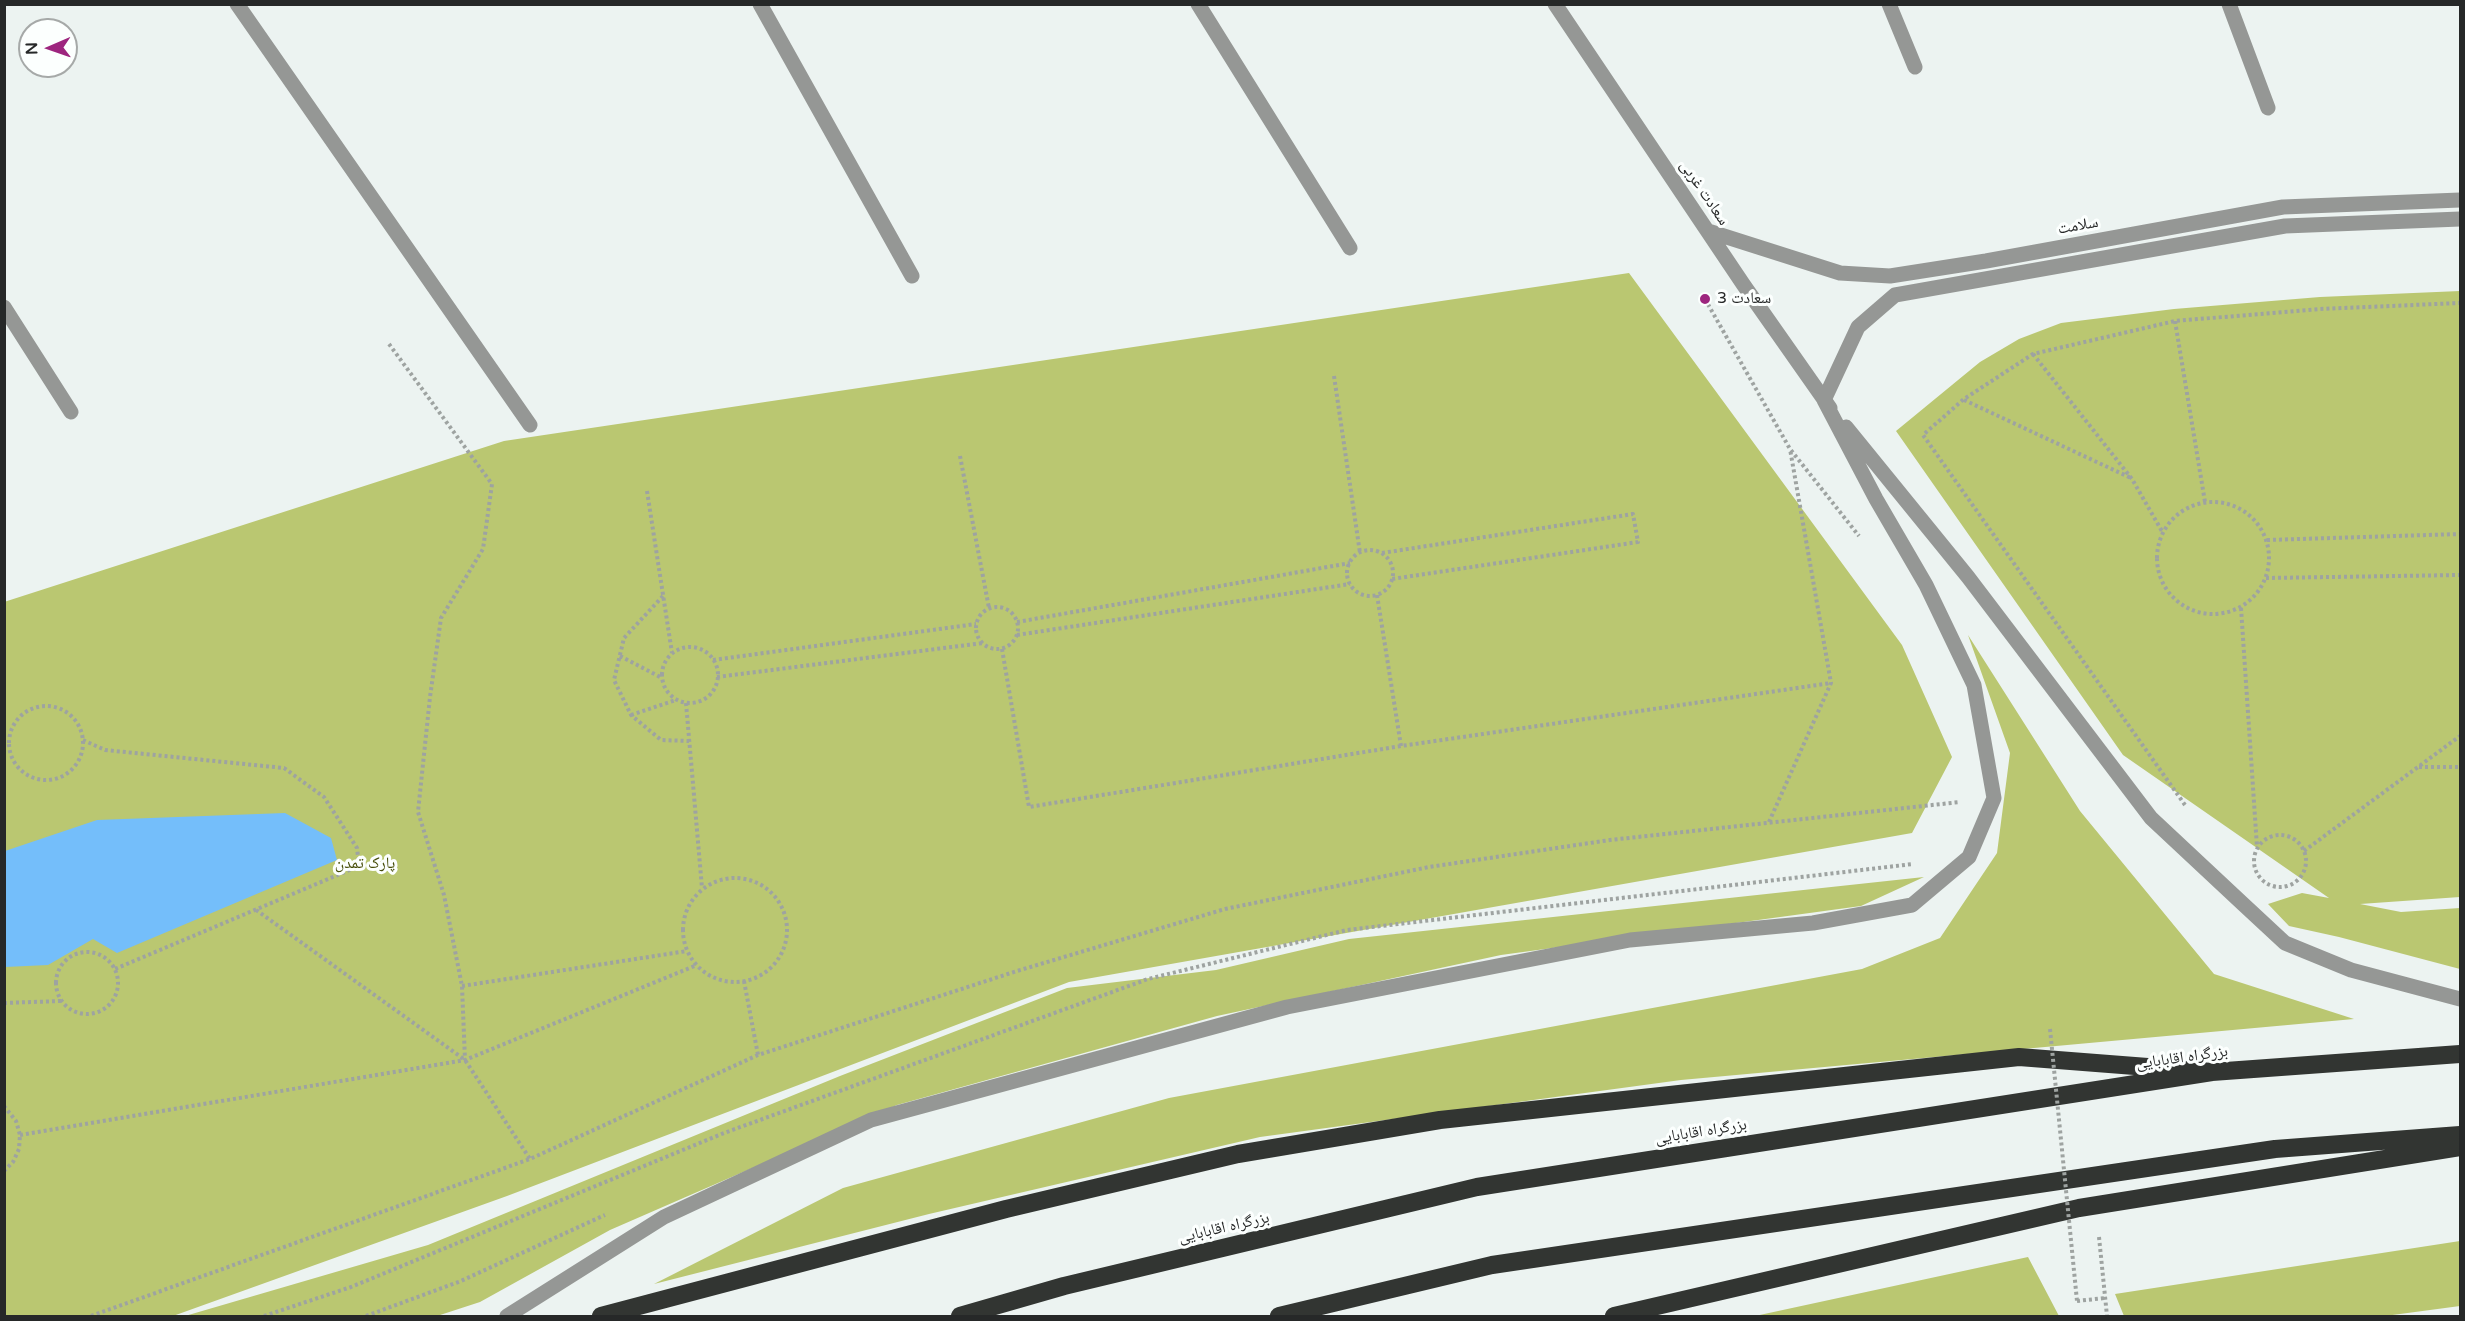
<!DOCTYPE html>
<meta charset="utf-8">
<style>
body{margin:0}
#map{position:relative;width:2465px;height:1321px;overflow:hidden;background:#ecf3f1;font-family:"Varela Round",sans-serif}
canvas{display:block}
.frame{position:absolute;inset:0;border:6px solid #262828;pointer-events:none}
.north{position:absolute;left:18px;top:18px;width:60px;height:60px;box-sizing:border-box;background:#fcfffe;border:2px solid #a6a9a8;border-radius:50%;rotate:268deg;font-size:16px;font-weight:700;line-height:24px;text-align:center;color:#262828}
.north::after{content:'';display:block;margin:auto;width:21px;height:27px;background:#9d257e;clip-path:polygon(50% 0,100% 100%,50% 72%,0 100%)}
</style>
<div id="map">
<canvas width="2465" height="1321"></canvas>
<div class="frame"></div>
<div class="north">N</div>
</div>
<script>
const c = document.querySelector('canvas').getContext('2d');
c.lineJoin = 'round';
function fillPath(path, color) { c.fillStyle = color; c.fill(path, 'evenodd'); }
const shape = rows => new Path2D(rows.map(r => 'M' + r).join(''));
function stroke(path, color, width, dash) { c.strokeStyle = color; c.lineWidth = width; c.lineCap = dash ? 'butt' : 'round'; c.setLineDash(dash || []); c.stroke(path); }
function label(font, color, halo, rows, align = 'center') {
  c.font = font + ' "Varela Round","Noto Naskh Arabic",sans-serif'; c.lineWidth = 6; c.setLineDash([]); c.textBaseline = 'middle'; c.strokeStyle = halo; c.fillStyle = color; for (const [text, x, y, turn = 0] of rows) {
    c.save(); c.translate(x, y); c.rotate((+turn || 0) * Math.PI / 180); c.textAlign = isNaN(turn) ? turn : align; if (halo) c.strokeText(text, 0, 0); c.fillText(text, 0, 0); c.restore();
  }
}
const green = shape([
 [1629,273,1902,645,1952,757,1912,833,1069,982,507,1196,173,1316,5,1316,4,602,504,441],
 [2460,291,2460,897,2360,904,2401,912,2460,908,2460,969,2339,937,2289,926,2268,904,2302,893,2329,898,2123,755,1896,431,1980,362,2019,339,2061,323,2174,309,2320,297],
 [1968,635,2080,811,2214,974,2354,1019,1681,1080,1260,1137,929,1214,654,1284,843,1188,1169,1098,1862,969,1940,938,1997,853,2010,753],
 [1924,877,1861,906,1501,955,1217,1016,897,1105,610,1230,480,1302,437,1316,185,1316,428,1245,840,1076,1067,988,1216,970,1349,939],
 [2460,1241,2460,1306,2385,1316,2124,1316,2115,1294],
 [2028,1257,2059,1316,1755,1316]
]);
const water = shape([
 [285,813,331,838,337,860,117,953,93,939,48,965,5,967,5,851,97,820]
]);
const path = shape([
 [1705,299,1790,449,1859,536],
 [2175,321,2205,502],
 [389,344,492,484,483,549,441,618,430,697,418,812,444,895,462,986,465,1060],
 [2033,354,2132,479,2163,533],
 [1334,376,1360,553],
 [1964,400,2131,478],
 [960,456,989,608],
 [647,491,672,653],
 '2157 558a56 56 0 1 1 112 0a56 56 0 1 1-112 0Z',
 [2267,540,2460,534],
 '1347 573a23 23 0 1 1 46 0a23 23 0 1 1-46 0Z',
 [1382,553,1633,514,1638,542,1392,579],
 [2266,578,2460,575],
 [1377,595,1401,746],
 [663,596,624,638,614,680,631,715,661,740,689,741],
 '976 628a21 21 0 1 1 42 0a21 21 0 1 1-42 0Z',
 [2241,608,2257,847],
 [1017,622,1350,563],
 [1017,635,1350,584],
 '662 675a28 28 0 1 1 56 0a28 28 0 1 1-56 0Z',
 [1002,649,1029,807,1401,746,1831,683],
 [620,656,662,678],
 [713,660,976,624],
 [717,677,983,643],
 [686,703,702,888],
 '9 743a37 37 0 1 1 74 0a37 37 0 1 1-74 0Z',
 [631,715,676,700],
 [83,740,105,750,284,768,324,797,357,848,359,866,115,969],
 [2419,767,2460,767],
 [2185,805,1923,435,1964,399,2033,354,2175,321,2320,309,2460,303],
 [1769,822,1831,683,1790,449],
 '2254 861a26 26 0 1 1 52 0a26 26 0 1 1-52 0Z',
 [2304,851,2460,736],
 '683 930a52 52 0 1 1 104 0a52 52 0 1 1-104 0Z',
 [256,910,465,1060,530,1159],
 '56 983a31 31 0 1 1 62 0a31 31 0 1 1-62 0Z',
 [744,981,758,1055],
 [462,986,687,951],
 [4,1003,61,1001],
 [4,1106,16,1121,20,1135,19,1149,13,1162,4,1171],
 [20,1135,465,1060,697,965],
 [2099,1237,2107,1316],
 [2077,1301,2105,1298],
 [91,1316,530,1159,758,1055,1017,971,1225,909,1429,867,1610,840,1960,802],
 [264,1316,351,1287,724,1133,1148,979,1347,930,1913,864],
 [366,1316,461,1281,605,1215]
]);
const minor = shape([
 [237,4,530,425],
 [760,4,912,276],
 [1198,4,1350,248],
 [1555,4,1743,284,1830,408],
 [1889,4,1915,67],
 [2229,4,2268,108],
 [1708,231,1840,273,1890,276,1986,261,2283,207,2460,200],
 [4,307,71,412],
 [1824,400,1858,327,1895,295,2285,226,2460,219],
 [1846,427,1968,577,2151,818,2243,904,2285,943,2351,970,2460,999],
 [507,1316,664,1217,871,1120,1287,1007,1630,940,1813,923,1912,905,1969,857,1994,798,1974,685,1926,585,1876,499,1824,400]
]);
const highway = shape([
 [601,1316,1006,1209,1238,1154,1440,1120,2019,1057,2212,1072],
 [960,1316,1064,1286,1477,1187,2212,1072,2460,1054],
 [1279,1316,1492,1265,2275,1149,2460,1135],
 [1614,1316,2079,1208,2460,1147]
]);
const pathBridge = shape([
 [2050,1029,2077,1301]
]);
const markers = [
 [1705,299,6,"#9d257e"]
];
const streetNames = [
 ["سعادت غربی",1704,193,56],
 ["سلامت",2078,226,-10],
 ["بزرگراه اقابابایی",2182,1058,-8],
 ["بزرگراه اقابابایی",1701,1132,-9],
 ["بزرگراه اقابابایی",1224,1228,-13]
];
const poiNames = [
 ["سعادت 3",1717,299]
];
const parkNames = [
 ["پارک تمدن",365,864]
];
fillPath(green, '#bac771');
fillPath(water, '#74befa');
stroke(path, '#9ea3a1', 4, [3, 3]);
stroke(minor, '#959795', 15);
stroke(highway, '#323532', 18);
stroke(pathBridge, '#9ea3a1', 4, [3, 3]);
for (const [x, y, r, color] of markers) { const dot = new Path2D(); dot.arc(x, y, r, 0, 2 * Math.PI); c.fillStyle = color; c.fill(dot); stroke(dot, '#fcfffe', 2); }
label('16px', '#262828', '#fcfffe', streetNames);
label('16px', '#262828', '#fcfffe', poiNames, 'left');
label('16px', '#464d08', '#fcfffe', parkNames);
</script>
